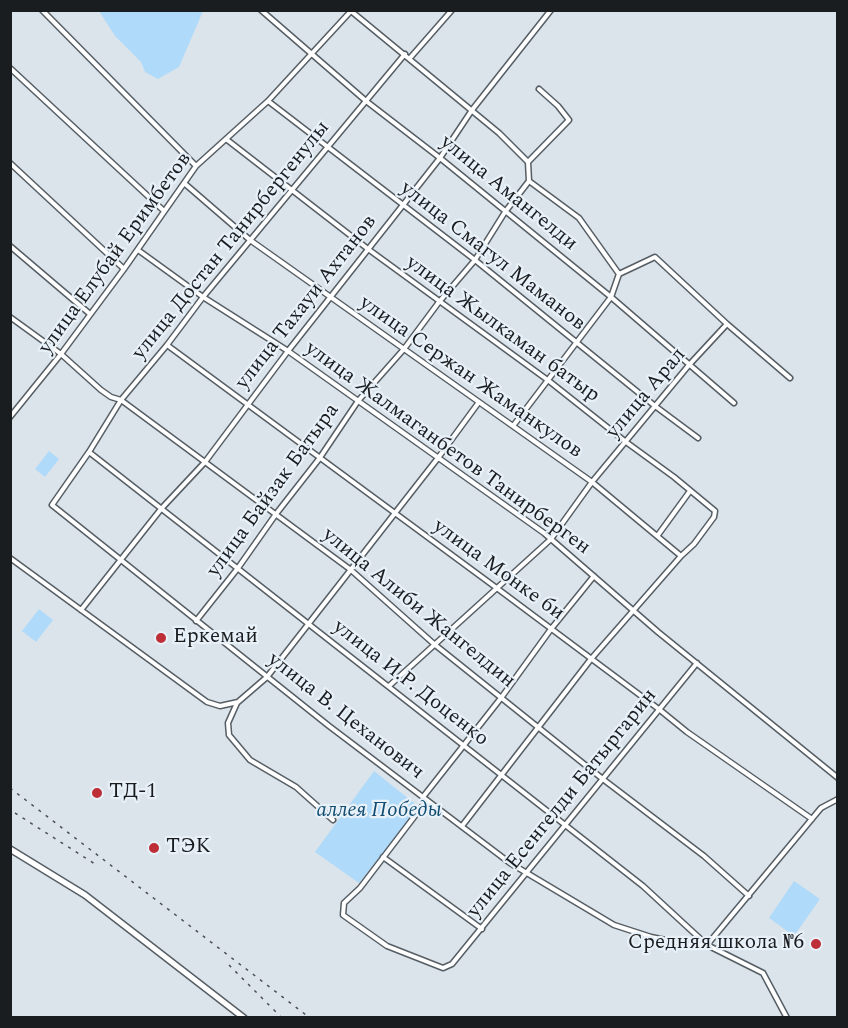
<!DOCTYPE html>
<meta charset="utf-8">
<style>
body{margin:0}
#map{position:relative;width:848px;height:1028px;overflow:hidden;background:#dbe4eb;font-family:Spectral,serif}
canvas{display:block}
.frame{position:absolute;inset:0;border:12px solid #1a1d20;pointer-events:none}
</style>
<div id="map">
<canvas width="848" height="1028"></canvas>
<div class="frame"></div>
</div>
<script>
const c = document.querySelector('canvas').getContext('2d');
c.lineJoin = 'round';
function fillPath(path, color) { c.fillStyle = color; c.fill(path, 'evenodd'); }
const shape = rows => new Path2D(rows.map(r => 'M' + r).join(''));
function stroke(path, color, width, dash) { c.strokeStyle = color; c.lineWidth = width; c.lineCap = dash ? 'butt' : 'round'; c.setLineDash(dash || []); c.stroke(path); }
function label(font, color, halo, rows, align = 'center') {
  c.font = font + ' Spectral,serif'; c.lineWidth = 4.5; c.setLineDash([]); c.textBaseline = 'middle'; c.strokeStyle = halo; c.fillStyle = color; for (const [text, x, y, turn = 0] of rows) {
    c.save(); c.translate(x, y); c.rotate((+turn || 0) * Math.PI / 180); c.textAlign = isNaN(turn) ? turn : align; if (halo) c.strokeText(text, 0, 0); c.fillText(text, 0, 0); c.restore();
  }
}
const green = shape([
 [99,11,203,11,179,67,158,79,145,72,141,62,115,36],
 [49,451,59,459,45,477,35,469],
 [39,609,53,620,36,642,22,631],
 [374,771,419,807,359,883,315,852],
 [794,881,820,899,794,936,769,918]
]);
const minor = shape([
 [42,10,196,166],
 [261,10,366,101,440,158,611,297,734,403],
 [351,11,499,133,528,162,529,181,579,218,619,274],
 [405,54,203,297,167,345,121,400,89,452,52,505,329,726,510,863,614,925,651,937,689,945,707,945,821,808,838,799],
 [410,58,452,10],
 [10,68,164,211],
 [268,101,475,260,655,406,698,438],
 [226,139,368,249,549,381,626,442,674,477,715,511,714,517,694,544,681,556,591,659,462,826],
 [528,162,569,120,558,106,539,89],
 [10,163,124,269],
 [184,183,250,240,592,482,681,556],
 [10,246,90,314],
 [138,250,203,297,288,351,544,533,658,632,838,778],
 [619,274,655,257,727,324,790,378],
 [10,317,61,354,101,390,111,397,121,400,351,570,434,644,604,780,704,856,749,896],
 [167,345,498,589,660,710,687,732,812,819],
 [10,417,61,354,124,269,196,166,268,101,351,11],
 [513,426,611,297,619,274],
 [89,452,643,886,707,945,763,973,787,1018],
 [658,535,690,491],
 [10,558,207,702,220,706,238,702,267,677,438,458,479,402],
 [81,610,161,509,205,462,288,351,440,158,472,110,551,10],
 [196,621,238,568,276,514,319,459,358,401,404,349,439,302,475,260,505,212,529,181],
 [389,686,551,539,592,482,689,365,727,324],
 [237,703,228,723,229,735,250,760,296,787,333,820],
 [423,797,501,698,551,629,594,576],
 [427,800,360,888,344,903,343,915,387,946,443,968,452,964,697,663],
 [383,857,482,929]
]);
const tertiary = shape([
 [10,849,85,895,244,1018]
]);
const rail = shape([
 [10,788,310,1018],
 [15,813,95,864],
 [229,965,282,1018]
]);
const markers = [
 [161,638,6,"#be2e36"],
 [97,793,6,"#be2e36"],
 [154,848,6,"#be2e36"],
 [816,944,6,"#be2e36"]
];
const streetNames = [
 ["улица Амангелди",508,194,39],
 ["улица Достан Танирбергенулы",232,241,-51],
 ["улица Елубай Еримбетов",116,254,-54],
 ["улица Смагул Маманов",492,257,38],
 ["улица Тахауи Ахтанов",307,303,-52],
 ["улица Жылкаман батыр",502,330,36],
 ["улица Сержан Жаманкулов",470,378,35],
 ["улица Арал",647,394,-50],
 ["улица Жалмаганбетов Танирберген",447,449,36],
 ["улица Байзак Батыра",274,491,-54],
 ["улица Монке би",498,571,36],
 ["улица Алиби Жангелдин",418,609,39],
 ["улица И.Р. Доценко",410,684,38],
 ["улица В. Цеханович",345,717,38],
 ["улица Есенгелди Батыргарин",563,804,-51]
];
const poiNames = [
 ["Еркемай",173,638],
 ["ТД-1",109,793],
 ["ТЭК",166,848],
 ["Средняя школа №6",804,944,"right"]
];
const parkNames = [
 ["аллея Победы",379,812]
];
fillPath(green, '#afdafa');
stroke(minor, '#565e64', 7);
stroke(tertiary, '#565e64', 8);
stroke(minor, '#fff', 4);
stroke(tertiary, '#fff', 5);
stroke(rail, '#4b5054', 1.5, [3, 6]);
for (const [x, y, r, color] of markers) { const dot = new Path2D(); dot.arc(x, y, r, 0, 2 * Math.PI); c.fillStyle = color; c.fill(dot); stroke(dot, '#e8f1f8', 2); }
label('21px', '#1a1d20', '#e8f1f8', streetNames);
label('21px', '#1a1d20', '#e8f1f8', poiNames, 'left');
label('italic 21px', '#124d71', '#e8f1f8', parkNames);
</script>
